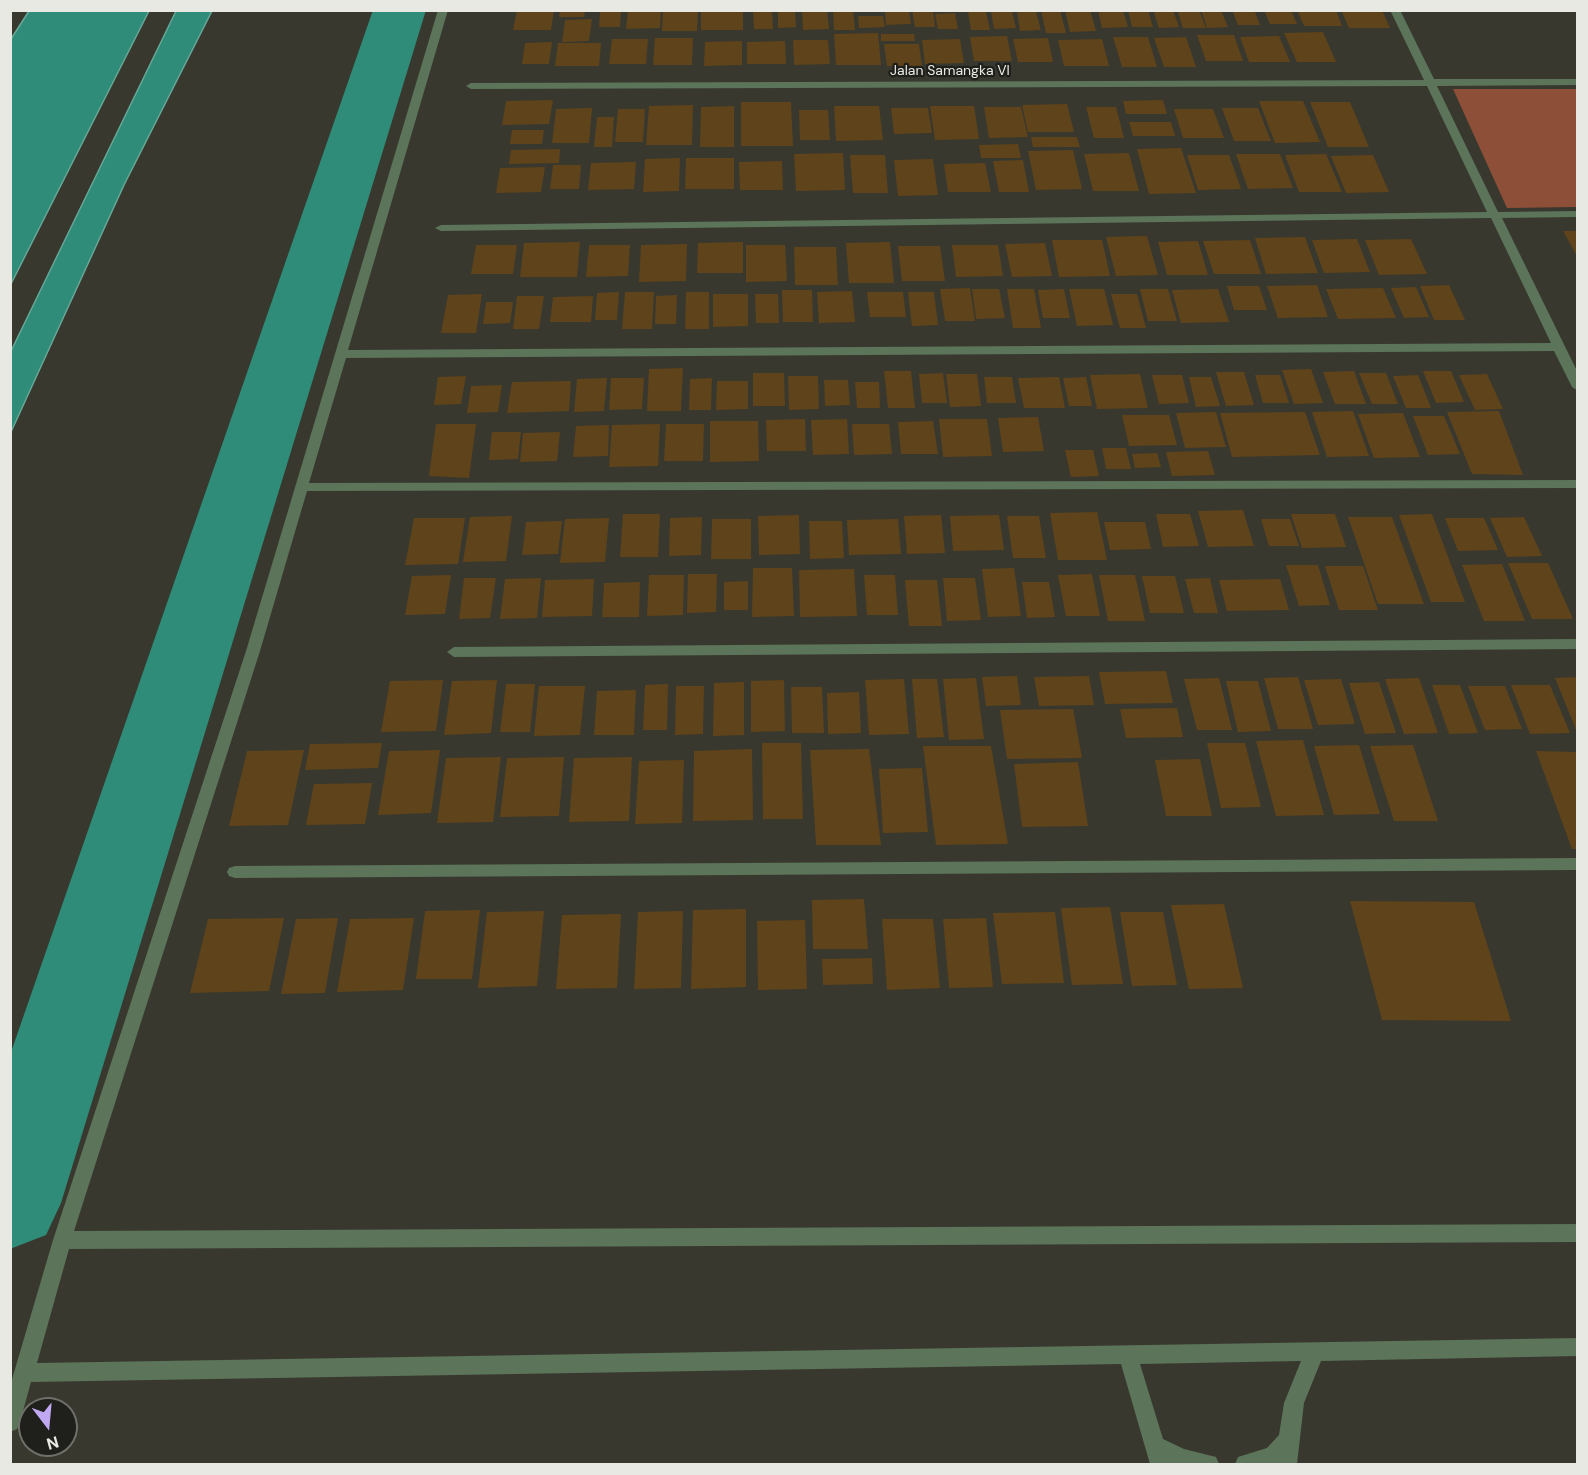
<!DOCTYPE html>
<style>
body{margin:0}
#map{position:relative;width:1588px;height:1475px;overflow:hidden;background:#38382f;font-family:"DM Sans",sans-serif}
canvas{display:block}
.frame{position:absolute;inset:0;border:12px solid #e9e9e3;pointer-events:none}
.north{position:absolute;left:18px;top:1397px;width:60px;height:60px;box-sizing:border-box;background:#1f1f1b;border:2px solid #70706b;border-radius:50%;rotate:164deg;font-size:16px;font-weight:700;line-height:24px;text-align:center;color:#e9e9e3}
.north::after{content:'';display:block;margin:auto;width:21px;height:27px;background:#c1a8f3;clip-path:polygon(50% 0,100% 100%,50% 72%,0 100%)}
</style>
<div id="map">
<canvas width="1588" height="1475"></canvas>
<div class="frame"></div>
<div class="north">N</div>
</div>
<script>
const c = document.querySelector('canvas').getContext('2d');
c.lineJoin = 'round';
function fillPath(path, color) { c.fillStyle = color; c.fill(path, 'evenodd'); }
const shape = rows => new Path2D(rows.map(r => 'M' + r).join(''));
function stroke(path, color, width, dash) { c.strokeStyle = color; c.lineWidth = width; c.lineCap = dash ? 'butt' : 'round'; c.setLineDash(dash || []); c.stroke(path); }
function label(font, color, halo, rows, align = 'center') {
  c.font = font + ' "DM Sans",sans-serif'; c.lineWidth = 4.5; c.setLineDash([]); c.textBaseline = 'middle'; c.strokeStyle = halo; c.fillStyle = color; for (const [text, x, y, turn = 0] of rows) {
    c.save(); c.translate(x, y); c.rotate((+turn || 0) * Math.PI / 180); c.textAlign = isNaN(turn) ? turn : align; if (halo) c.strokeText(text, 0, 0); c.fillText(text, 0, 0); c.restore();
  }
}
const green = shape([
 [1453,89,1577,89,1577,207,1507,208]
]);
const water = shape([
 [29,11,149,11,11,284,11,39,29,11],
 [176,11,212,11,124,185,11,432,11,351,176,11]
]);
const river = shape([
 [373,10,426,10,61,1203,46,1235,10,1249,10,1055,373,10]
]);
const building = shape([
 [517,10,554,10,551,30,513,30],
 [560,10,585,10,584,17,559,17],
 [600,10,621,10,620,27,599,27],
 [628,10,661,10,660,28,626,29],
 [663,10,698,10,697,31,662,31],
 [701,10,743,10,743,30,701,30],
 [753,10,772,10,773,29,754,29],
 [778,10,795,10,796,27,778,28],
 [802,10,827,10,829,29,803,30],
 [833,10,853,10,855,30,834,30],
 [885,10,909,10,911,24,886,25],
 [912,10,933,10,935,27,915,27],
 [1041,10,1060,10,1066,33,1046,33],
 [1065,10,1090,10,1096,31,1070,32],
 [1098,10,1123,10,1128,27,1102,28],
 [1128,10,1148,10,1153,27,1132,27],
 [1153,10,1173,10,1179,27,1159,28],
 [1177,10,1199,10,1206,28,1183,28],
 [1201,10,1221,10,1228,27,1207,28],
 [1264,10,1291,10,1297,24,1270,24],
 [1297,10,1336,10,1342,26,1304,26],
 [1341,10,1382,10,1390,28,1349,28],
 [991,11,1012,11,1016,28,994,29],
 [968,12,986,12,990,30,971,30],
 [1017,12,1036,12,1041,30,1020,31],
 [1233,12,1255,12,1260,25,1238,25],
 [955,13,958,29,938,29,935,14],
 [858,16,883,16,885,27,859,28],
 [592,19,589,41,562,42,565,20],
 [1323,32,1336,62,1297,62,1284,33],
 [878,33,881,65,836,65,834,34],
 [881,34,914,34,915,41,881,41],
 [1197,35,1234,35,1243,61,1206,61],
 [1007,36,1012,61,974,61,970,37],
 [1279,36,1290,62,1249,62,1240,37],
 [1113,37,1148,37,1157,67,1122,67],
 [1186,37,1196,67,1164,67,1154,38],
 [655,38,693,38,692,65,653,65],
 [1048,38,1053,62,1018,62,1013,39],
 [612,39,648,39,646,64,609,64],
 [960,39,964,63,925,64,922,40],
 [1102,39,1109,66,1064,66,1058,40],
 [793,40,828,40,830,64,794,65],
 [742,41,742,65,704,66,705,42],
 [785,41,786,64,747,64,747,42],
 [552,42,549,64,522,64,525,43],
 [558,43,601,43,599,66,555,66],
 [884,44,919,44,922,66,887,66],
 [553,100,549,124,502,125,506,101],
 [1163,100,1167,114,1126,114,1123,101],
 [1259,101,1303,101,1320,142,1275,143],
 [741,102,791,102,793,146,741,146],
 [1310,102,1350,102,1369,147,1328,147],
 [1067,104,1074,132,1028,132,1022,105],
 [693,105,692,145,646,145,649,106],
 [734,106,734,147,700,147,701,107],
 [834,106,879,106,883,140,836,141],
 [930,106,974,106,979,139,935,140],
 [984,107,1021,107,1028,137,989,138],
 [1086,107,1116,107,1124,138,1094,138],
 [592,108,589,143,552,143,556,109],
 [891,108,928,108,932,133,894,134],
 [1222,108,1258,108,1271,141,1234,141],
 [618,109,645,109,643,142,615,142],
 [1174,109,1213,109,1224,138,1183,138],
 [799,110,828,110,830,140,800,140],
 [597,117,614,117,612,147,594,147],
 [1129,122,1171,122,1175,136,1133,136],
 [512,130,544,130,542,144,510,144],
 [1031,137,1077,137,1080,147,1033,147],
 [1018,144,1021,158,981,158,979,145],
 [1181,148,1196,193,1149,194,1137,149],
 [560,149,559,163,509,164,511,150],
 [1073,150,1082,189,1036,190,1028,151],
 [843,153,845,190,796,191,794,154],
 [1129,153,1139,191,1093,191,1084,154],
 [1236,154,1280,154,1293,188,1248,189],
 [1326,154,1342,192,1299,192,1285,155],
 [850,155,885,155,888,193,853,193],
 [1187,155,1229,155,1241,189,1198,190],
 [1373,155,1389,192,1346,193,1331,156],
 [680,158,679,191,643,192,645,159],
 [686,158,734,158,734,189,685,189],
 [933,159,938,195,898,196,894,160],
 [1023,160,1029,192,999,192,993,161],
 [782,161,783,190,740,190,739,162],
 [636,162,634,189,588,190,591,163],
 [985,163,991,192,948,192,944,164],
 [553,165,581,165,579,189,550,189],
 [545,167,541,192,496,193,500,168],
 [1563,231,1578,231,1578,258],
 [1147,236,1158,275,1116,276,1106,237],
 [1305,237,1318,273,1266,274,1255,238],
 [1357,239,1370,272,1324,273,1312,240],
 [1411,239,1427,274,1379,275,1365,240],
 [1052,240,1102,240,1110,276,1059,277],
 [1250,240,1261,274,1214,274,1203,241],
 [1198,241,1208,275,1167,275,1158,242],
 [580,242,577,277,520,277,524,243],
 [743,242,743,273,697,273,698,243],
 [890,242,894,283,849,283,846,243],
 [1045,243,1052,276,1012,277,1005,244],
 [687,244,686,281,639,282,641,245],
 [476,245,517,245,513,274,471,274],
 [589,245,630,245,628,276,586,277],
 [746,245,785,245,787,281,746,282],
 [952,245,998,245,1003,276,956,277],
 [898,246,940,246,945,281,902,281],
 [794,247,836,247,838,285,795,285],
 [1317,285,1328,317,1278,318,1267,286],
 [1449,285,1465,320,1434,320,1420,286],
 [1227,286,1259,286,1267,310,1234,310],
 [1416,287,1429,317,1404,318,1391,288],
 [970,288,975,321,945,321,940,289],
 [1383,288,1396,318,1338,319,1326,289],
 [972,289,999,289,1005,318,976,319],
 [1007,289,1034,289,1041,328,1013,328],
 [1064,289,1070,318,1043,318,1038,290],
 [1069,289,1104,289,1113,325,1077,326],
 [1140,289,1168,289,1177,321,1148,321],
 [1218,289,1229,322,1181,323,1172,290],
 [782,290,812,290,813,322,783,322],
 [852,291,855,322,819,323,817,292],
 [619,292,617,320,595,320,597,293],
 [625,292,654,292,652,329,622,329],
 [686,292,709,292,709,329,685,329],
 [867,292,903,292,906,317,870,317],
 [908,292,934,292,938,325,912,326],
 [482,294,476,333,441,333,448,295],
 [713,294,748,294,748,326,713,327],
 [755,294,778,294,779,323,756,323],
 [1111,294,1137,294,1146,328,1120,328],
 [677,295,676,324,655,324,656,296],
 [517,296,544,296,539,329,513,329],
 [593,296,591,322,550,322,553,297],
 [486,302,513,302,510,323,483,324],
 [683,368,681,411,647,411,649,369],
 [1311,369,1323,403,1294,404,1282,370],
 [884,371,911,371,915,408,888,408],
 [1354,371,1366,404,1335,404,1323,372],
 [1423,371,1451,371,1464,402,1436,403],
 [1216,372,1244,372,1254,405,1226,406],
 [753,373,784,373,785,406,753,406],
 [943,373,947,403,922,403,919,374],
 [1359,373,1386,373,1398,404,1372,404],
 [946,374,977,374,981,406,950,407],
 [1140,374,1148,408,1097,409,1090,375],
 [1487,374,1503,409,1475,410,1459,375],
 [1152,375,1182,375,1189,403,1159,404],
 [1255,375,1280,375,1289,403,1263,403],
 [1418,375,1431,408,1406,408,1393,376],
 [466,376,461,404,434,405,438,377],
 [788,376,818,376,819,409,789,410],
 [984,377,1012,377,1016,403,987,403],
 [1059,377,1065,408,1024,408,1018,378],
 [1086,377,1092,406,1069,406,1063,378],
 [1189,377,1211,377,1220,406,1196,407],
 [607,378,604,411,574,412,577,379],
 [611,378,644,378,642,409,609,410],
 [712,378,711,410,689,410,690,379],
 [824,380,848,380,850,405,825,406],
 [571,381,569,411,507,413,512,382],
 [717,381,748,381,748,409,716,410],
 [855,382,879,382,880,408,857,408],
 [502,385,498,412,467,413,471,386],
 [1353,411,1369,456,1327,457,1312,412],
 [1499,411,1523,475,1472,474,1447,412],
 [1216,412,1226,447,1185,448,1176,413],
 [1305,412,1320,455,1232,457,1220,413],
 [1403,413,1420,457,1374,458,1358,414],
 [1122,415,1169,415,1177,445,1129,446],
 [1413,416,1444,416,1460,454,1428,455],
 [1038,417,1044,451,1003,452,998,418],
 [805,419,806,451,767,451,766,420],
 [847,419,849,454,813,455,811,420],
 [939,419,987,419,992,456,943,457],
 [710,421,758,421,759,461,710,462],
 [933,421,938,454,901,454,898,422],
 [436,424,476,424,469,478,429,476],
 [660,424,658,466,609,467,612,425],
 [666,424,704,424,703,461,664,461],
 [852,424,889,424,892,454,854,455],
 [609,425,608,456,573,457,576,426],
 [492,432,521,432,518,459,489,460],
 [560,432,557,461,520,462,523,433],
 [1102,448,1126,448,1131,469,1106,469],
 [1065,450,1093,450,1099,476,1071,477],
 [1208,451,1215,475,1172,476,1166,452],
 [1157,453,1161,467,1135,468,1132,454],
 [1243,510,1254,546,1208,547,1198,511],
 [1097,512,1107,560,1058,560,1050,513],
 [623,514,660,514,658,557,620,557],
 [1156,514,1190,514,1199,546,1163,547],
 [1291,514,1335,514,1346,547,1302,548],
 [1432,514,1465,602,1431,602,1399,515],
 [799,515,800,554,759,555,758,516],
 [941,515,945,553,907,554,904,516],
 [999,515,1004,550,953,551,950,516],
 [512,516,506,561,463,562,470,517],
 [1007,516,1039,516,1046,558,1013,558],
 [702,517,701,555,669,556,670,518],
 [1348,517,1392,517,1424,604,1378,604],
 [1524,517,1542,556,1507,557,1490,518],
 [414,518,465,518,458,564,405,565],
 [609,518,605,562,560,563,565,519],
 [1445,518,1484,518,1498,550,1458,551],
 [712,519,751,519,751,559,711,559],
 [898,519,901,554,849,555,847,520],
 [1261,519,1290,519,1299,546,1269,546],
 [562,521,558,554,522,555,526,522],
 [809,521,842,521,844,558,810,559],
 [1104,522,1145,522,1151,549,1110,550],
 [1508,563,1548,563,1573,619,1532,619],
 [1502,564,1525,621,1484,621,1462,565],
 [1286,565,1318,565,1330,605,1299,606],
 [1325,566,1363,566,1378,610,1339,610],
 [753,568,792,568,794,616,752,617],
 [1014,568,1021,616,988,617,982,569],
 [854,569,857,616,800,617,799,570],
 [688,574,717,574,716,612,687,613],
 [1092,574,1100,616,1066,616,1058,575],
 [451,575,445,614,405,615,412,576],
 [649,575,684,575,683,615,647,616],
 [864,575,895,575,898,615,867,615],
 [1099,575,1135,575,1145,621,1108,621],
 [1142,576,1175,576,1184,613,1150,613],
 [464,578,496,578,490,618,459,619],
 [541,578,537,618,500,619,505,579],
 [943,578,975,578,981,620,947,621],
 [1210,578,1218,613,1194,613,1185,579],
 [594,579,592,616,542,617,545,580],
 [1280,579,1289,610,1227,611,1219,580],
 [905,580,937,580,942,626,909,626],
 [748,581,748,610,724,610,724,582],
 [640,582,639,617,602,617,604,583],
 [1022,582,1049,582,1055,617,1027,618],
 [1166,671,1173,703,1105,704,1099,672],
 [1017,676,1021,705,986,706,982,677],
 [1089,676,1094,705,1039,706,1034,677],
 [1298,677,1313,729,1278,729,1264,678],
 [1578,677,1578,732,1577,732,1555,678],
 [976,678,984,739,949,740,943,679],
 [1219,678,1232,730,1197,730,1184,679],
 [1419,678,1438,733,1404,734,1385,679],
 [904,679,909,734,869,735,865,680],
 [912,679,937,679,944,737,917,738],
 [1341,679,1355,724,1318,725,1304,680],
 [443,680,436,731,381,732,390,681],
 [497,680,491,733,444,735,452,681],
 [784,680,785,731,751,732,751,681],
 [1226,681,1258,681,1271,731,1238,732],
 [744,682,744,735,713,736,714,683],
 [1379,682,1396,733,1365,734,1349,683],
 [506,684,535,684,530,732,500,732],
 [668,684,667,730,643,730,645,685],
 [1432,685,1460,685,1478,733,1449,734],
 [1511,685,1550,685,1570,733,1530,734],
 [539,686,585,686,580,735,534,736],
 [676,686,704,686,703,734,675,735],
 [1468,686,1505,686,1522,729,1485,730],
 [791,687,822,687,824,733,792,733],
 [636,690,634,735,594,735,597,691],
 [859,692,861,733,828,734,827,693],
 [1177,708,1183,737,1126,738,1120,709],
 [1073,709,1082,758,1007,759,1000,710],
 [1303,740,1324,815,1276,816,1256,741],
 [382,743,378,768,305,770,310,744],
 [762,743,801,743,803,819,763,819],
 [1207,743,1245,743,1261,807,1221,808],
 [1359,745,1380,814,1334,815,1314,746],
 [1413,745,1438,821,1394,821,1370,746],
 [923,746,991,746,1008,844,936,845],
 [752,749,753,820,693,821,694,751],
 [869,749,881,845,816,845,810,750],
 [304,750,288,825,229,826,247,751],
 [440,750,431,813,378,815,389,751],
 [1536,751,1578,752,1578,849,1572,849],
 [501,757,493,822,437,823,446,758],
 [564,757,559,816,500,817,507,758],
 [632,757,629,821,569,822,574,758],
 [1200,759,1212,816,1166,816,1155,760],
 [684,760,682,823,635,824,639,761],
 [1078,762,1088,826,1022,827,1014,764],
 [922,768,928,832,883,833,879,769],
 [372,783,365,824,306,825,314,784],
 [864,899,868,949,813,949,812,900],
 [1350,901,1474,902,1511,1021,1382,1020],
 [1224,904,1243,988,1189,989,1171,905],
 [1110,907,1123,984,1072,985,1061,908],
 [746,909,746,987,691,989,693,910],
 [480,910,472,979,416,979,425,911],
 [544,911,537,986,478,988,487,912],
 [683,911,681,988,634,989,638,912],
 [1055,912,1064,983,1002,984,993,913],
 [1120,912,1163,912,1177,985,1132,986],
 [621,914,617,988,556,989,562,915],
 [284,918,269,991,190,993,208,919],
 [338,918,325,993,281,994,296,919],
 [414,918,403,990,337,992,350,919],
 [986,918,993,987,949,988,943,919],
 [882,919,933,919,940,988,887,990],
 [805,920,807,989,758,990,757,921],
 [872,958,873,984,823,985,822,959]
]);
const minor = shape([
 [438,10,448,10,348,350,1551,343,1491,218,441,231,435,228,441,225,1487,212,1427,86,471,89,466,86,471,83,1424,80,1390,10,1400,10,1434,79,1578,79,1578,85,1437,86,1498,212,1578,211,1578,217,1502,218,1578,373,1578,391,1572,387,1554,351,346,358,309,483,1578,480,1578,488,307,491,260,651,74,1231,1578,1224,1578,1242,69,1249,37,1363,1578,1338,1578,1356,1321,1361,1304,1403,1297,1464,1235,1464,1238,1457,1267,1448,1279,1435,1284,1403,1301,1361,1140,1364,1163,1439,1184,1449,1216,1457,1219,1464,1150,1464,1121,1364,31,1382,20,1422,17,1429,10,1432,10,1386,53,1240,246,651,438,10],
 [1578,639,1578,649,454,657,447,652,454,647,1578,639],
 [1578,858,1578,870,235,878,229,876,227,872,229,868,235,866,1578,858]
]);
const farStreetnames = [
 ["Jalan Samangka VI",950,71]
];
fillPath(green, '#8e4f38');
fillPath(water, '#2f8c78');
stroke(water, '#67a898', 1.5);
fillPath(river, '#2f8c78');
fillPath(building, '#5f431a');
fillPath(minor, '#5c7459');
label('14px', '#e9e9e3', '#1f1f1b', farStreetnames);
</script>
